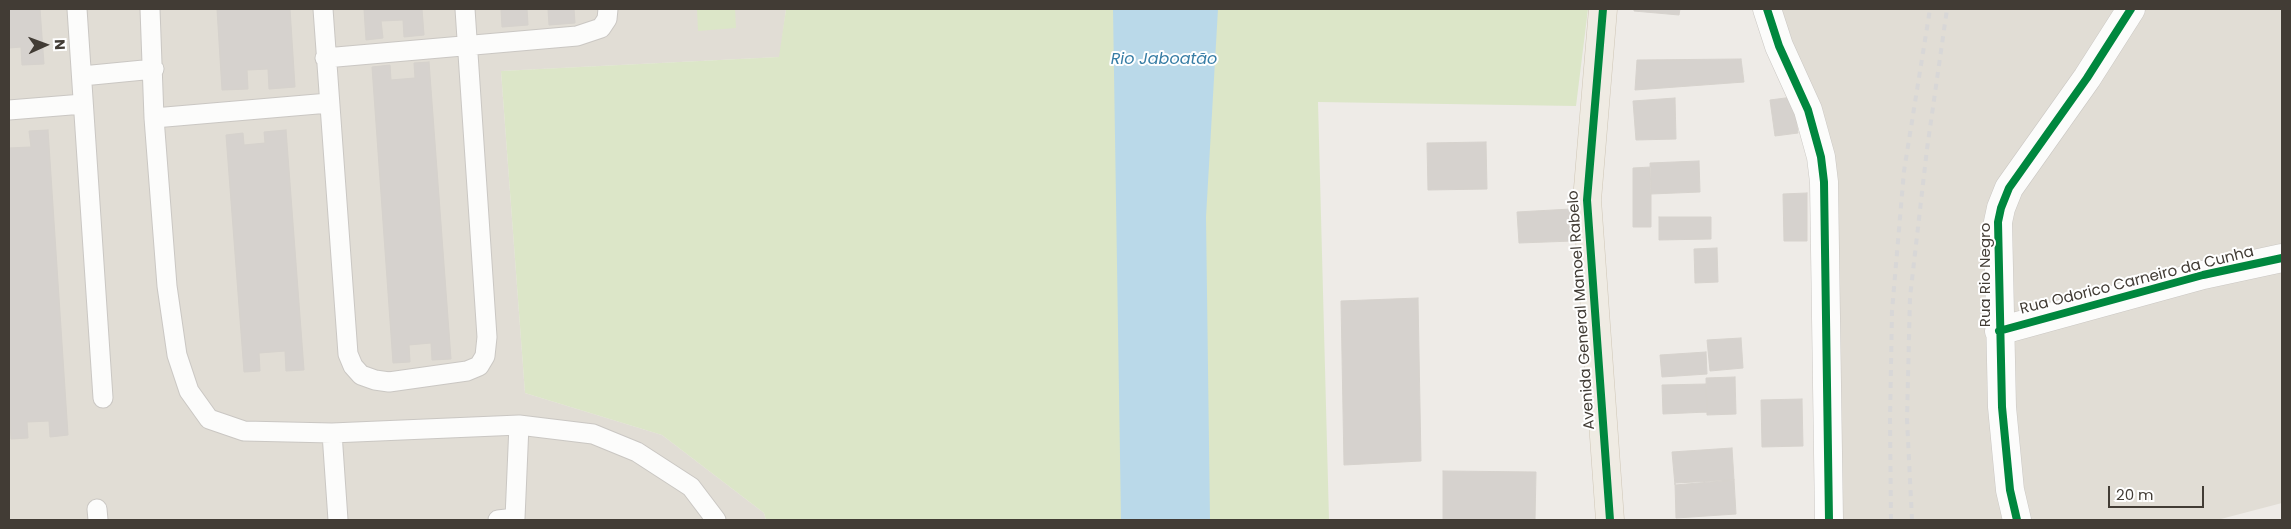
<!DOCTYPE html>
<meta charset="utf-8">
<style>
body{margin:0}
#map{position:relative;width:2291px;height:529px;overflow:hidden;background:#eeebe7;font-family:Poppins,sans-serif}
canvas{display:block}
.frame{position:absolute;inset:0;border:10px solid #423c35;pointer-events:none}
.north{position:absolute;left:20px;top:20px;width:50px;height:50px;-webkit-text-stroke:4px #fff;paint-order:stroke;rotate:88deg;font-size:14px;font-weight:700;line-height:20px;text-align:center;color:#423c35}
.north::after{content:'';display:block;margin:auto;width:18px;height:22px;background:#423c35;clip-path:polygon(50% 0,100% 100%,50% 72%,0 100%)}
.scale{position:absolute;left:2108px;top:486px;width:96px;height:22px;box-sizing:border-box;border:2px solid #423c35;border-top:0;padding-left:6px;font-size:15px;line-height:18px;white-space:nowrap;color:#423c35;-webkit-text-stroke:4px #fff;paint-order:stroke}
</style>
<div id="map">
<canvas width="2291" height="529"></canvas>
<div class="frame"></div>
<div class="north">N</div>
<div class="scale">20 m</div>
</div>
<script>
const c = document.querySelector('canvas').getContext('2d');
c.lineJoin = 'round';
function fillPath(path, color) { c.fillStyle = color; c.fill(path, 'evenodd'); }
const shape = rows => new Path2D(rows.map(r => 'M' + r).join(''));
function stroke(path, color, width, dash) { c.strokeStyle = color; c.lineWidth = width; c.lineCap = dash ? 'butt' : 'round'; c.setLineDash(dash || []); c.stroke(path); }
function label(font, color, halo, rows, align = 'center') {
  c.font = font + ' Poppins,sans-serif'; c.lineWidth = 4; c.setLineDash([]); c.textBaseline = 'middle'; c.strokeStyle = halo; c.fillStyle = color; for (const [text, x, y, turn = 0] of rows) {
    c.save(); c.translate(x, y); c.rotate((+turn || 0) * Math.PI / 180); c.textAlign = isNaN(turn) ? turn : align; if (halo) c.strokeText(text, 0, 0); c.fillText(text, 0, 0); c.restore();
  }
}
const residential = shape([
 [9,9,786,9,780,57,501,71,525,393,662,435,764,513,766,520,9,520],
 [1770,9,2282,9,2282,503,2217,520,1843,520,1827,126,1773,27]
]);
const green = shape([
 [697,9,735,9,736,28,698,31],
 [786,9,1588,9,1576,106,1318,102,1329,520,766,520,764,513,662,435,525,393,501,71,779,57]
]);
const water = shape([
 [1113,9,1218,9,1206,217,1210,520,1121,520]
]);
const building = shape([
 [9,9,40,9,44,64,22,65,21,47,9,48,9,9],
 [217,9,290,9,295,87,269,89,268,69,247,70,248,89,222,90,217,9],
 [364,9,422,9,424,35,404,37,403,20,381,21,383,38,366,40,364,9],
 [501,9,527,9,528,25,502,27,501,9],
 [548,9,574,9,575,23,549,25,548,9],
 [1634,9,1680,9,1679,15,1634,11,1634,9],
 [1741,59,1744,82,1635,90,1637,60,1741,59],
 [429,62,451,359,432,360,431,343,409,345,410,362,393,363,372,67,390,65,391,80,415,78,414,63,429,62],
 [1793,97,1798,133,1775,136,1770,100,1793,97],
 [1675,98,1676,139,1636,140,1633,101,1675,98],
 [48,130,68,435,50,437,49,421,27,422,28,438,11,439,9,408,9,148,31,147,29,131,48,130],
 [286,130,304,370,286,371,285,351,259,353,260,371,244,372,226,135,243,133,244,145,265,143,264,132,286,130],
 [1486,142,1487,189,1428,190,1427,143,1486,142],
 [1699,161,1700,192,1651,194,1650,163,1699,161],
 [1651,167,1651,227,1633,227,1633,168,1651,167],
 [1807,193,1807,241,1784,241,1783,194,1807,193],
 [1571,209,1573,241,1519,243,1517,212,1571,209],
 [1659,217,1711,217,1711,239,1659,240,1659,217],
 [1717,248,1718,282,1695,283,1694,249,1717,248],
 [1418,298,1421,461,1344,465,1341,301,1418,298],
 [1741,338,1743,368,1710,371,1707,340,1741,338],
 [1706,352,1707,374,1662,377,1660,355,1706,352],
 [1735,377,1736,414,1707,415,1706,378,1735,377],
 [1706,384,1707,412,1663,414,1662,385,1706,384],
 [1802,399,1803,446,1762,447,1761,400,1802,399],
 [1732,448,1734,480,1675,485,1672,452,1732,448],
 [1443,471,1536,472,1535,520,1443,520,1443,471],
 [1734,480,1736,514,1676,518,1675,483,1734,480]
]);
const lane = shape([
 [77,9,103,398],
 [150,9,154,118,167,286,177,355,189,391,209,419,244,431,332,433,519,425,593,434,637,452,691,487,716,520],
 [323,9,348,354,353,366,361,375,375,380,389,382,467,371,479,366,485,356,487,337,465,9],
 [325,58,577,36,601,28,607,19,608,9],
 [82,76,154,69],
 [9,110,83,104],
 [154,118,329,103],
 [332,433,338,520],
 [97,509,98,520],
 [498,520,515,518,519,425]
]);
const street = shape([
 [1767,9,1779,46,1808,110,1821,157,1824,182,1829,520],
 [1999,331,2203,275,2282,258],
 [2017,520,2010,490,2002,407,1998,222,2001,208,2009,188,2087,78,2131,9]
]);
const primary = shape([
 [1603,9,1587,200,1610,520]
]);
const rail = shape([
 [1891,520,1890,420,1892,311,1904,171,1930,9],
 [1912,520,1907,419,1910,297,1927,149,1947,9]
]);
const cycleway = shape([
 [1603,9,1587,200,1610,520],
 [1767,9,1779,46,1808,110,1821,157,1824,182,1829,520],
 [1999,331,2203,275,2282,258],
 [2017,520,2010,490,2002,407,1998,222,2001,208,2009,188,2087,78,2131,9]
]);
const streetNames = [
 ["Rua Rio Negro",1986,275,-90],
 ["Rua Odorico Carneiro da Cunha",2137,281,-14],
 ["Avenida General Manoel Rabelo",1582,310,-94]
];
const waterNames = [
 ["Rio Jaboatão",1164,60]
];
fillPath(residential, '#e1ddd5');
fillPath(green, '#dce6c8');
fillPath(water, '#bad9e9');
fillPath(building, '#d6d2ce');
stroke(building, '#d6d2cd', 1);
stroke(lane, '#cac7c3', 21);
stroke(street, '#cac7c3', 29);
stroke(primary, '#cfc6b6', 29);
stroke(lane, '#fcfcfb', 19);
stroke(street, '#fcfcfb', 28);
stroke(primary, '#efebe3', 28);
stroke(rail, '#d8d7d7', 4, [6, 6]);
stroke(cycleway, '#00873e', 8);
label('15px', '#423c35', '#fff', streetNames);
label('italic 16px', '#377da5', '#fff', waterNames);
</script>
